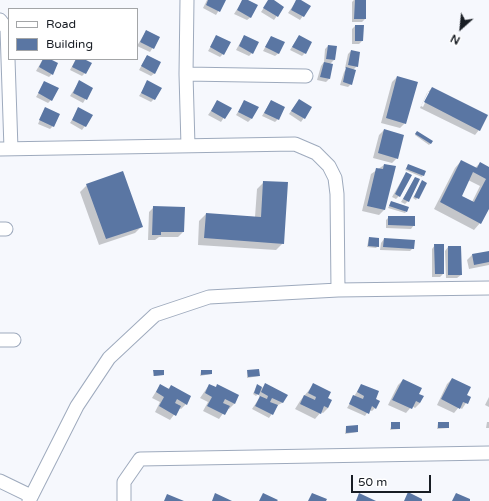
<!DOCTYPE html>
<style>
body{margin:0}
#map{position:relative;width:489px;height:501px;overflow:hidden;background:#f6f8fd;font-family:"Varela Round",sans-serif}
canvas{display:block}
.legend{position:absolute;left:8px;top:8px;width:130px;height:52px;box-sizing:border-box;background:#fff;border:1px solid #a3a5a7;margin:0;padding:5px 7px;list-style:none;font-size:12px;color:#181d24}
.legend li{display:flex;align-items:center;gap:8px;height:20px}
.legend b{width:20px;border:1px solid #a3a5a7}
.north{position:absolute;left:441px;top:8px;width:40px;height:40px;-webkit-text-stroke:3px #fff;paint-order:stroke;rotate:207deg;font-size:11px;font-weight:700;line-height:16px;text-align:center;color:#181d24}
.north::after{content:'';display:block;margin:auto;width:14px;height:18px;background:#181d24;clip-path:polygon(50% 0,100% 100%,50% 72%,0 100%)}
.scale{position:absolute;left:351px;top:475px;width:80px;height:18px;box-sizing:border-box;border:2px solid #181d24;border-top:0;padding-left:5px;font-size:12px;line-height:14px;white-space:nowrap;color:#181d24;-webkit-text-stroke:3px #fff;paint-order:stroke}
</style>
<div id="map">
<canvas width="489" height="501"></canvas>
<ul class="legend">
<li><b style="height:5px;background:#fff"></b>Road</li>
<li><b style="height:11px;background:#5a76a3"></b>Building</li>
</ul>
<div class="north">N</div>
<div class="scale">50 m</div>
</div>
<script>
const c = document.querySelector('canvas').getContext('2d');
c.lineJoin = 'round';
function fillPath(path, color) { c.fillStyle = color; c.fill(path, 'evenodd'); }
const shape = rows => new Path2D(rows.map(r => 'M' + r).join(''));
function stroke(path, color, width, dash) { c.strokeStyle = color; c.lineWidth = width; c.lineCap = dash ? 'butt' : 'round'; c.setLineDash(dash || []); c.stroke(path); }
const shadow = shape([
 [207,0,225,0,216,15,203,8],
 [243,0,246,0,251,17,247,20,234,14],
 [269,0,283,7,274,20,261,12],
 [297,0,310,6,300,20,288,13],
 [354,0,365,0,365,19,362,22,352,22,352,2],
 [355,26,362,41,359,44,352,44,352,29],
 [146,31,159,38,150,52,137,46],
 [217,36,223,54,220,57,208,51],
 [244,36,252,53,249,56,236,50],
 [299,36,305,53,302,56,290,50],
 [271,37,279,53,275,56,263,51],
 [328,46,336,47,334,60,330,64,329,79,326,82,317,80,321,66,324,62,325,49],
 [351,51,357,66,353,70,351,84,348,87,340,85,344,72,347,68,345,68,348,54],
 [147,56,155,73,151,76,139,70],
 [43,59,48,59,52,74,49,77,36,71],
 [76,59,82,59,85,73,82,76,70,70],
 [397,77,405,123,400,128,381,123,392,82],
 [45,82,51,100,48,103,36,97],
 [79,82,92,88,83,103,70,96],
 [148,82,154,99,151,102,139,96],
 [432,88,479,130,475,135,420,108,427,93],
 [428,92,430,92,423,107,421,106],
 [299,100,311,108,301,122,289,114],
 [218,101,230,108,221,122,208,115],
 [245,101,251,119,248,122,236,115],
 [271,101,278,119,275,122,262,116],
 [45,108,53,126,50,129,38,124],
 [79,109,85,126,82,130,70,123],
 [384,130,397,158,392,163,373,158,379,135],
 [416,133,432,142,429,145,415,135],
 [461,161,475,168,480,163,489,168,489,206,480,223,474,230,434,209,455,168],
 [468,180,480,186,472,202,460,196],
 [384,165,384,210,379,215,362,211,371,174],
 [408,165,423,175,422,177,405,170],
 [406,173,399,196,396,199,392,197],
 [415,178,408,201,405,204,401,202],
 [264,182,283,243,276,250,198,245,199,221,206,214,255,217,257,189],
 [421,183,426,183,416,200,413,198],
 [87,185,142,226,135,233,99,245,80,192],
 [391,202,406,212,405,213,388,208],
 [154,207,184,208,183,232,178,237,159,237,155,240,148,240,149,212],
 [389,217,414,225,411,229,386,228,386,220],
 [369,238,378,246,376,248,367,247],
 [384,239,413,248,410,251,380,250,381,243],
 [435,245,443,274,440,277,432,277,432,249],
 [448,247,461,275,457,278,446,278,445,251],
 [489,252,489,265,469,269,467,260,472,255],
 [154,371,163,375,153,376],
 [201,371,211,374,200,376],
 [247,371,259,376,247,378],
 [452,379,465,395,470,397,462,409,459,407,454,413,437,405,447,384],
 [403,380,420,403,415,408,412,406,406,413,388,405,398,385],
 [314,384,326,398,331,401,328,408,323,413,321,412,315,419,295,409,300,401],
 [160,385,168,389,171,386,186,404,181,409,179,408,170,420,155,412,160,402,152,398],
 [209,385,215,388,218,385,238,396,234,404,229,409,227,408,219,419,203,411,208,402,200,398],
 [265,385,286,395,282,403,278,405,269,418,252,409,260,397,259,396,260,392,256,396,253,394,256,387,257,386,262,388],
 [361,385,374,399,375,408,372,411,369,410,365,416,347,408],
 [489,397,489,407,485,405],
 [487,422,489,422,489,428,486,428],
 [392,423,399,429,390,430],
 [438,423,448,428,437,429],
 [346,427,357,432,345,434]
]);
const building = shape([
 [208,0,226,0,220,12,206,5],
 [242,0,248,0,258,5,251,18,237,10],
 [268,0,274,0,284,7,278,17,263,8],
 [296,0,301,0,311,6,304,17,291,10],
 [355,0,366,0,366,19,354,19],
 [355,25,364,25,363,41,355,41],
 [146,30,160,37,154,49,140,42],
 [216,35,231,42,224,55,210,47],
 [244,35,259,42,253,54,239,46],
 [299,35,312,42,306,54,292,47],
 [271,36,285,42,279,54,265,47],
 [328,45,337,46,335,60,326,59],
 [351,50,360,52,358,67,348,65],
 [147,55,161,62,155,74,141,66],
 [43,59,50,59,58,63,53,75,39,67],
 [76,59,84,59,92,63,86,74,72,67],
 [324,62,333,64,330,79,320,77],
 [346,67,356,70,352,85,343,82],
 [397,76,418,82,406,124,386,118],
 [79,80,93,88,87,100,73,93],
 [147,80,162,88,155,100,141,93],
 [44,81,59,88,52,101,38,93],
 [432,87,488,115,480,131,424,102],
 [299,99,312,107,305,119,291,111],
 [217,100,232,108,225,119,211,111],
 [244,100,259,107,252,119,238,112],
 [271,100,285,107,279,120,264,113],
 [45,107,60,114,54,127,39,120],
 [78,107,93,115,86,127,72,120],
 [384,129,404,135,398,159,378,153],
 [417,131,433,141,431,144,415,134],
 [461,160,477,168,480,162,489,167,489,209,481,224,440,202],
 [473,172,486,179,474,202,462,196],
 [384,164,396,166,385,210,367,206,376,168,383,169],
 [408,164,426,171,424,176,406,169],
 [123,171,143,227,106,239,86,184],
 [406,172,412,175,400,197,395,194],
 [415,177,420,179,409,202,403,199],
 [422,180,427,183,419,199,414,197],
 [263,181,288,182,284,244,204,238,206,213,261,217],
 [391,201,409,207,407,212,389,206],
 [153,206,185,207,184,232,161,232,161,235,152,235],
 [388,216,415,216,415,226,388,225],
 [369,237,379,238,379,247,368,246],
 [384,238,415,240,414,249,383,247],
 [434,244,444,244,444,274,435,274],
 [448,246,461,246,462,275,448,275],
 [489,251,489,262,474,265,472,254],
 [259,369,260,376,248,377,247,370],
 [153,370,164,370,164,375,154,376],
 [201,370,212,370,212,374,201,375],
 [452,378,471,387,467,395,471,397,468,404,463,402,460,409,441,399],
 [403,379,422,388,419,394,424,396,420,403,416,401,412,409,392,400],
 [265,383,288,395,283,403,272,398,270,402,278,405,273,415,255,406,260,396,267,399,268,396,261,392],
 [313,383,331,392,328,398,332,400,328,408,324,406,321,414,300,404,304,395,315,400,316,397,308,393],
 [160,384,169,389,171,385,191,396,187,405,177,399,175,403,181,406,176,416,159,406,164,397,156,392],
 [209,384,216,387,217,384,239,395,235,404,225,399,223,403,230,406,225,415,207,406,212,397,205,393],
 [257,384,262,387,259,395,254,393],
 [361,384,379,391,376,399,380,401,376,409,372,406,369,414,349,404,353,395,363,399,364,396,357,392],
 [391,422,400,422,400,429,391,429],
 [438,422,449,422,449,428,438,428],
 [358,425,358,432,346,433,346,426],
 [408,492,422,499,422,501,404,501],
 [215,493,232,501,212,501],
 [263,493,278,500,277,501,259,501],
 [312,493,327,499,326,501,308,501],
 [359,493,376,501,356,501],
 [456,493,470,499,470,501,452,501],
 [167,494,184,501,164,501]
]);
const street = shape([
 [187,0,186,74,188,146],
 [0,20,7,29,11,149],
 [186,74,306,76],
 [0,149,295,144,316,153,329,166,335,178,337,194,338,290],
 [0,229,6,229],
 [0,340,14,340],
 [0,481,31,496],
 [29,501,77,406,109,358,155,315,209,297,338,290,489,288],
 [124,501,124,482,140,459,489,453]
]);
fillPath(shadow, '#0003');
fillPath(building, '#5a76a3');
stroke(street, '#9eaabd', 15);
stroke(street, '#fff', 13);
</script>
